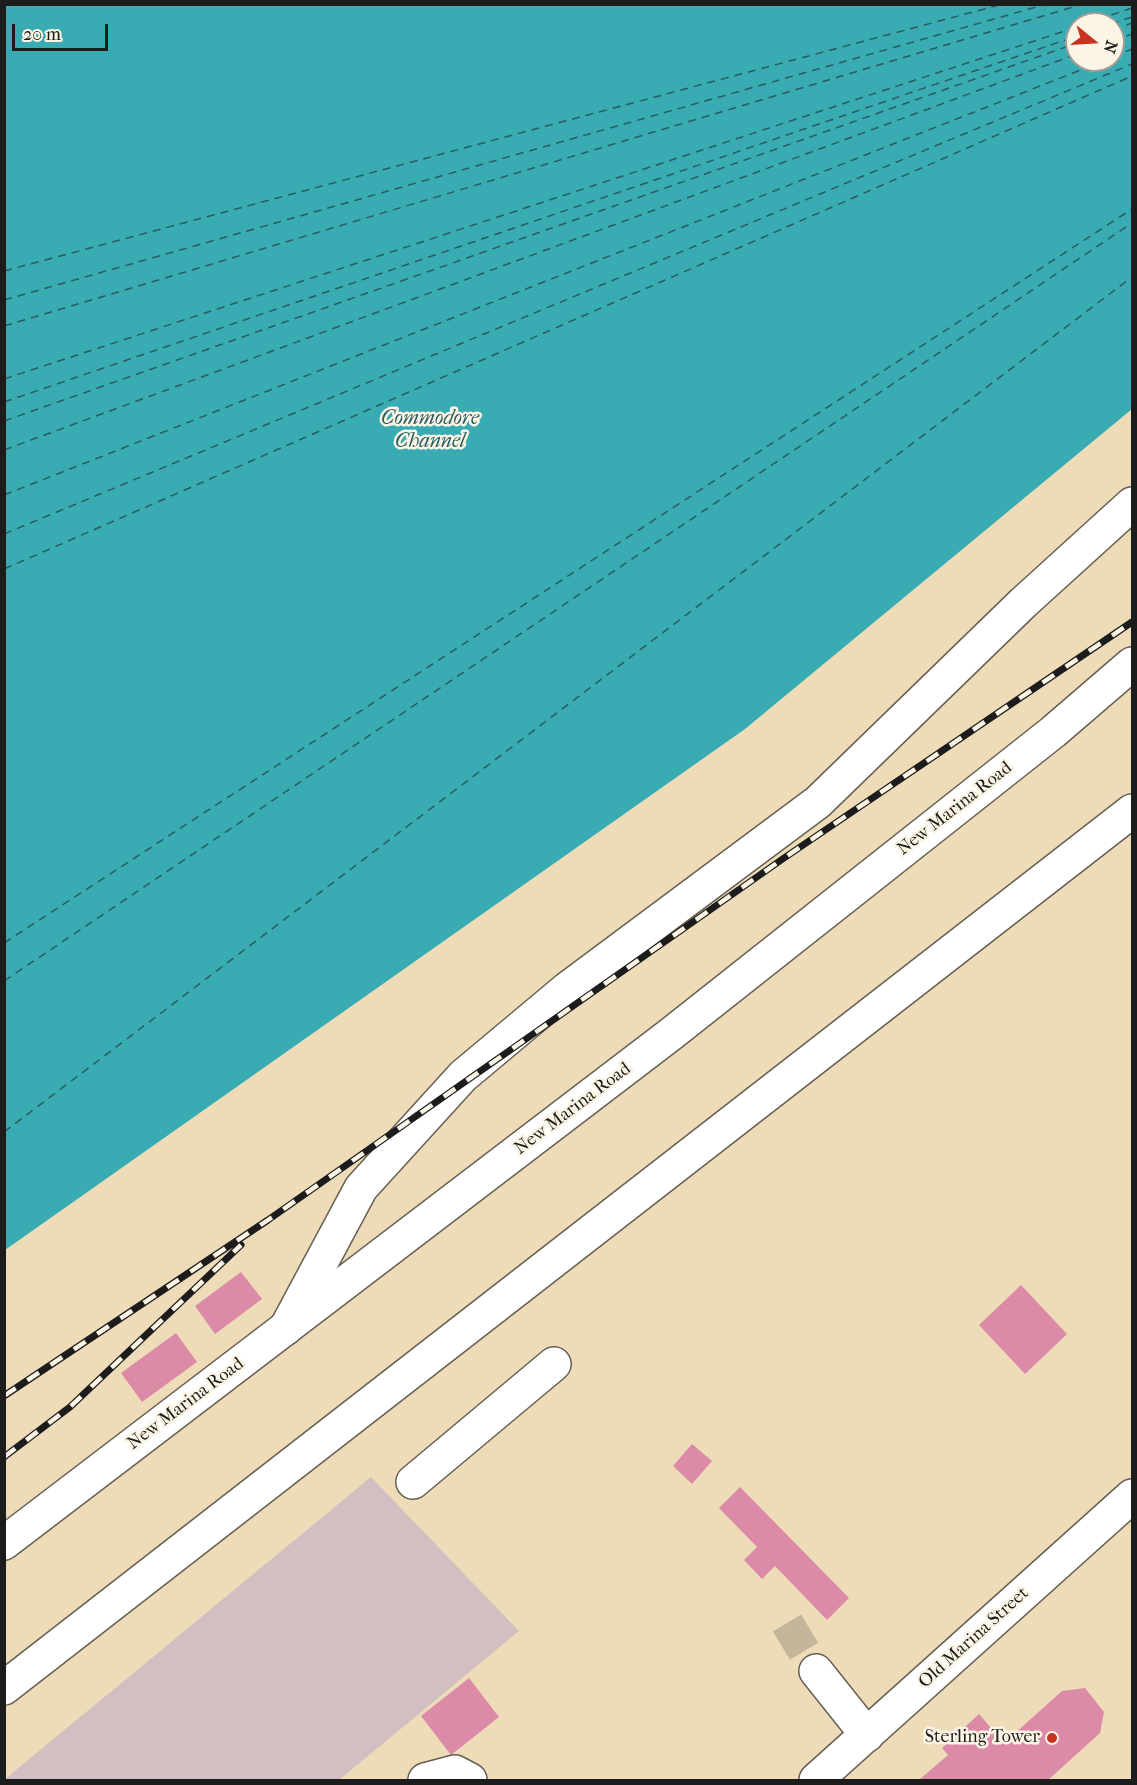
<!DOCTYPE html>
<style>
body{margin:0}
#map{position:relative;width:1137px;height:1785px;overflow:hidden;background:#eedcb9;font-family:"IM FELL French Canon",serif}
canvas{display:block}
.frame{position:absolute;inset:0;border:6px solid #1c1c1c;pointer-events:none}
.north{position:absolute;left:1065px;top:12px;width:60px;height:60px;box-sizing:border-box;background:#fcf5e5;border:2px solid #a29e95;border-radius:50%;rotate:108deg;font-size:16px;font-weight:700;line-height:24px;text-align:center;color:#1c1c1c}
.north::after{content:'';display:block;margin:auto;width:21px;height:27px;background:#c8321e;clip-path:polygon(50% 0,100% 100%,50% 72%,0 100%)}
.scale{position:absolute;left:12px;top:24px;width:96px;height:27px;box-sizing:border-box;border:3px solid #1c1c1c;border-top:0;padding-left:8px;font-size:18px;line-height:21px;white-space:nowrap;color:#1c1c1c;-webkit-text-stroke:4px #fcf5e5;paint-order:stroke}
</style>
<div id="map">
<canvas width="1137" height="1785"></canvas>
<div class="frame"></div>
<div class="north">N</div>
<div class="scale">20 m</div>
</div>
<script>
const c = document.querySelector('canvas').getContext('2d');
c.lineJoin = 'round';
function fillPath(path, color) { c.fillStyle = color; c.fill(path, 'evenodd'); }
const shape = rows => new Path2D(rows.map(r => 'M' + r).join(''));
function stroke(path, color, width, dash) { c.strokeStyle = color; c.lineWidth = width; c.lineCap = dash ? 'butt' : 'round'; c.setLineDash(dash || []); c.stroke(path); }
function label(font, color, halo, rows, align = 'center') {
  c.font = font + ' "IM FELL French Canon",serif'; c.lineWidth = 5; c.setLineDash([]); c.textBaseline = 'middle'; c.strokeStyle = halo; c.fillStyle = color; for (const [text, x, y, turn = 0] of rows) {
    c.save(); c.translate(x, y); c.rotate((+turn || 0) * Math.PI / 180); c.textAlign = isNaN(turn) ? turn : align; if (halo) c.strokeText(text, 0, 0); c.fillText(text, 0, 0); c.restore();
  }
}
const industrial = shape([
 [371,1477,519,1631,339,1780,5,1780,5,1779]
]);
const water = shape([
 [5,4,1132,5,1132,409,745,729,5,1250],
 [1077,24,1113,24,1113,60,1077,60]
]);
const ferry = shape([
 [1085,24,1132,8],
 [1111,24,1132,17],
 [1113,30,1132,23],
 [1113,41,1132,34],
 [1113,57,1132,49],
 [4,271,1003,4],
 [4,300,1047,4],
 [4,326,1083,4],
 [4,379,1077,27],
 [4,402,1077,36],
 [4,421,1077,43],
 [4,450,1077,54],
 [4,495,1106,60],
 [4,534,1132,64],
 [4,569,1132,76],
 [4,943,1132,209],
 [4,981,1132,223],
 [4,1132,1132,277]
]);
const building = shape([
 [241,1272,262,1299,215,1334,195,1306],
 [1021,1285,1067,1334,1025,1374,979,1325],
 [176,1333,197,1362,142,1402,121,1373],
 [692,1444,712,1461,692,1484,673,1466],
 [740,1487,849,1598,827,1620,775,1566,762,1579,744,1560,757,1547,719,1508],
 [469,1678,499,1717,451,1755,421,1716],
 [1085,1688,1104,1712,1100,1733,1048,1780,919,1780,948,1755,942,1748,979,1714,1004,1743,1062,1691]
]);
const minorTunnel = shape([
 [787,1623,816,1671]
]);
const minor = shape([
 [286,1328,361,1188,463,1076,567,989,818,802,1023,603,1132,504],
 [413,1482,554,1364],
 [816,1671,867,1735],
 [425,1780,455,1772,470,1780]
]);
const major = shape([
 [816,1780,1132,1496]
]);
const highway = shape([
 [4,1543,671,1034,1053,732,1132,664],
 [4,1688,1132,811]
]);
const rail = shape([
 [4,1396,268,1220,784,858,1132,622],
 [4,1457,70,1407,241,1245]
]);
const markers = [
 [1052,1738,6,"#c8321e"]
];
const streetNames = [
 ["New Marina Road",955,809,-38],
 ["New Marina Road",573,1109,-37],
 ["New Marina Road",186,1404,-37],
 ["Old Marina Street",974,1638,-42]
];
const poiNames = [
 ["Sterling Tower",1040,1738]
];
const waterNames = [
 ["Commodore",430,419],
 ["Channel",430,442]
];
fillPath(industrial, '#d2bfc1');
fillPath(water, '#39abb3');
stroke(ferry, '#295c60', 1.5, [8, 6]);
fillPath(building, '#db8aa8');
stroke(minorTunnel, '#c4b69a', 33, [33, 16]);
stroke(minor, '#665f53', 36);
stroke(major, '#665f53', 36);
stroke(highway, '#665f53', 36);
stroke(minor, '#fff', 33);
stroke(major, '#fff', 33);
stroke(highway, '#fff', 33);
stroke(rail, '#1c1c1c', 7);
stroke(rail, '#fcf5e5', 4.5, [14]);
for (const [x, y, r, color] of markers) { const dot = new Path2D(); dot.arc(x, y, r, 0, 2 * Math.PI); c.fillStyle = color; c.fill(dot); stroke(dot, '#fcf5e5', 2); }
label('18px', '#1c1c1c', '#fcf5e5', streetNames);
label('18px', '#1c1c1c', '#fcf5e5', poiNames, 'right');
label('italic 20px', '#295c60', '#fcf5e5', waterNames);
</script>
